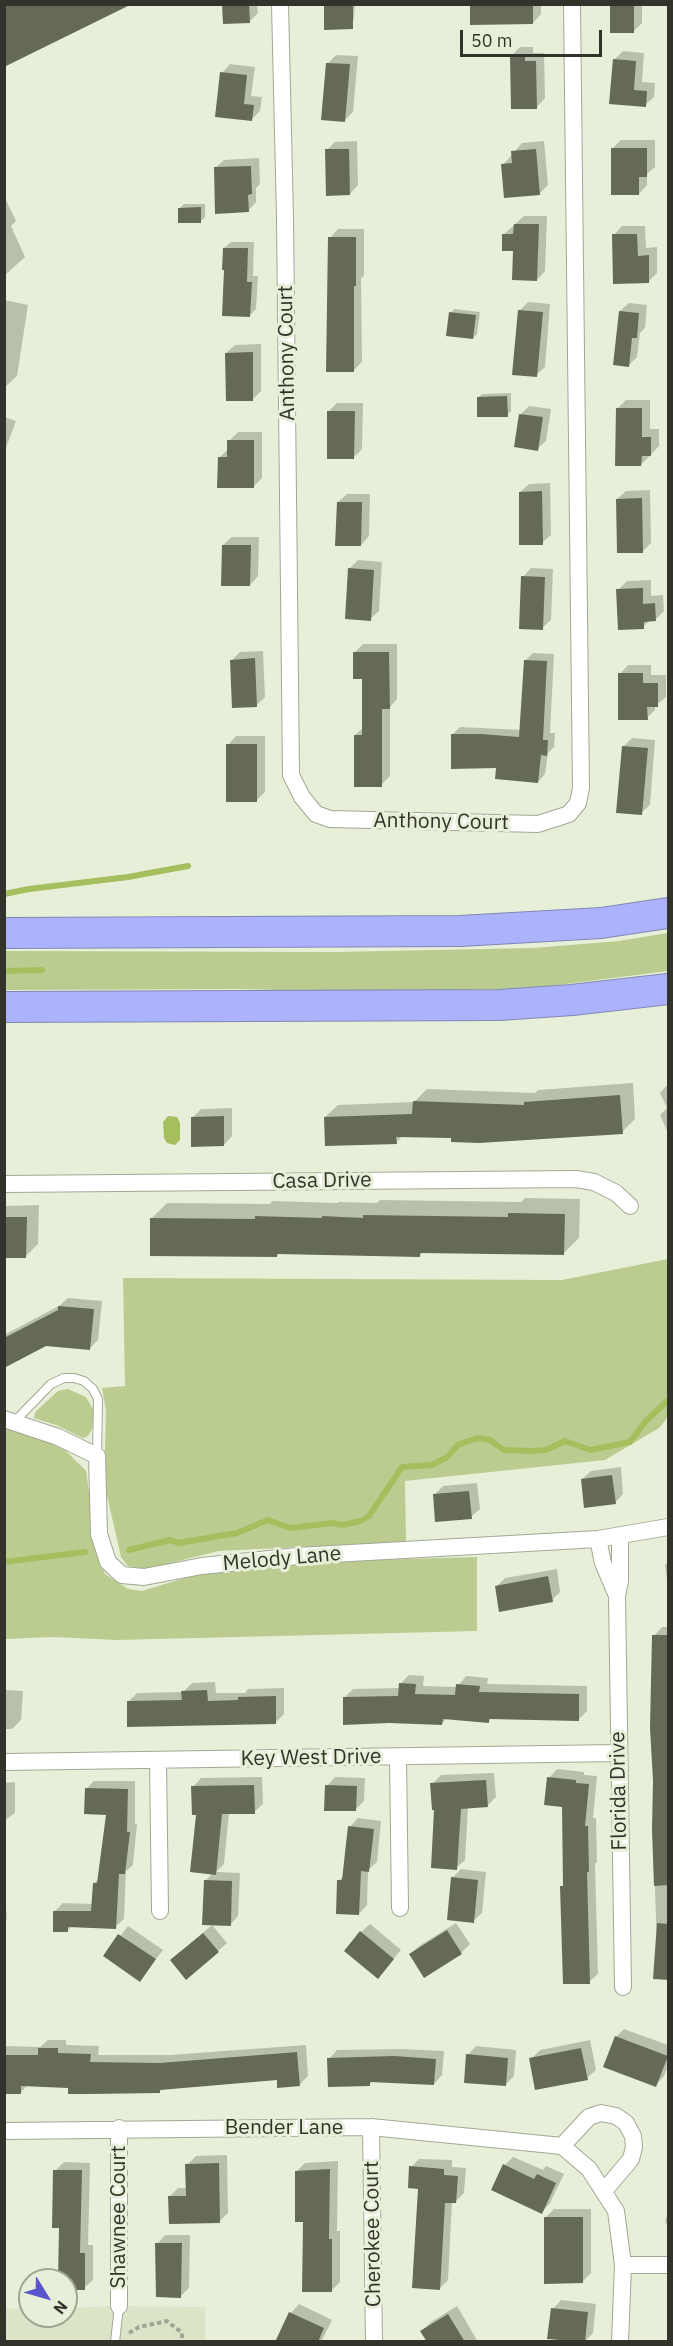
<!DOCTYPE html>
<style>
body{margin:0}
#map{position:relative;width:673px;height:2346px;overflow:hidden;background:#e8efd9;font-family:"IBM Plex Sans",sans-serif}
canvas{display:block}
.frame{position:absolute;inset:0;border:6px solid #32342c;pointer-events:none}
.north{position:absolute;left:18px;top:2268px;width:60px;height:60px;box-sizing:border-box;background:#e8efd9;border:2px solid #9fa494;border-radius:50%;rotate:127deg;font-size:16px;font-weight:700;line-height:24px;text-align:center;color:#32342c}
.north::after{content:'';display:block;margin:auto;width:21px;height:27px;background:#5a55cd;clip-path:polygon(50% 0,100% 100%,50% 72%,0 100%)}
.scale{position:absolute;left:460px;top:30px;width:142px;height:27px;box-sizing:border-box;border:3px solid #32342c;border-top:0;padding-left:8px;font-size:18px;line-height:21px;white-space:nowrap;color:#32342c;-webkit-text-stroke:4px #e8efd9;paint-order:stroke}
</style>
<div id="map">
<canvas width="673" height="2346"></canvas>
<div class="frame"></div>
<div class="north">N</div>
<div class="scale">50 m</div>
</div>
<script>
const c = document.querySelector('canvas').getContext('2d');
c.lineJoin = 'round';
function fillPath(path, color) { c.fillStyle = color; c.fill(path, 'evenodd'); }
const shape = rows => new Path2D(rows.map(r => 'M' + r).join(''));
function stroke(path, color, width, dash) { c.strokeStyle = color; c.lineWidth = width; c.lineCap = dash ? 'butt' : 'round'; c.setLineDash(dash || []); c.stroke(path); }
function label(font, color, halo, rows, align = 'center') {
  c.font = font + ' "IBM Plex Sans",sans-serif'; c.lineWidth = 6; c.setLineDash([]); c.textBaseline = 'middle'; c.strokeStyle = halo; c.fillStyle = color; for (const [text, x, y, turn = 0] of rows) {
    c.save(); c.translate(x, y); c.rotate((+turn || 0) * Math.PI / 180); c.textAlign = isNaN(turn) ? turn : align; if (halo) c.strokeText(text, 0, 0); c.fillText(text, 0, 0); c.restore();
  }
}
const built = shape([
 [119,2306,205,2307,205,2341,5,2341,4,2309,30,2308,30,2316,66,2316,66,2308]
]);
const green = shape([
 [668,933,668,971,550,986,500,989,344,992,240,989,5,990,4,951,335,952,533,948,619,941],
 [668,1259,668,1417,659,1428,605,1460,405,1481,406,1542,219,1551,170,1563,150,1570,128,1566,121,1557,104,1482,106,1411,102,1388,125,1386,123,1278,562,1280],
 [68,1389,86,1397,94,1411,92,1429,88,1436,83,1438,56,1425,34,1418,35,1412,58,1391],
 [4,1426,13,1427,65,1450,86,1471,98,1554,105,1574,128,1589,142,1591,231,1564,477,1557,477,1631,117,1640,53,1637,5,1639]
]);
const water = shape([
 [168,1116,177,1117,180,1123,180,1140,175,1145,167,1143,164,1138,163,1122]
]);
const shadow = shape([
 [224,4,257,4,258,13,249,22],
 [326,4,355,4,354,19,346,28],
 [472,4,541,4,541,14,533,23],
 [612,4,642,4,642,23,634,31],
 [520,47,533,47,533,53,544,53,545,98,537,107,511,56],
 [623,51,644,53,642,82,655,83,654,97,645,105,611,103,614,60],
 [336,55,358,56,353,112,345,120,328,63],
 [230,64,255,67,251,96,262,97,260,111,252,119,222,73],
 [621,140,655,140,655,167,647,174,647,185,639,194,613,148],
 [357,141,358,185,350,194,327,150,335,142],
 [544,141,548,185,539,194,503,165,522,143],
 [259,158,260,184,256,188,256,202,248,211,215,168,224,160],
 [4,196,16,221,11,226,25,257,4,276],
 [184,204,205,204,205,217,201,221,180,208],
 [524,216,547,216,545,271,537,280,504,234],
 [622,226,645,226,646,248,657,247,657,273,649,281,614,235],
 [338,229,364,229,364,276,361,278,362,362,353,371,330,238],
 [231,242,254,242,253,276,258,276,256,309,249,316,226,269,224,248],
 [4,300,28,305,17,376,4,388],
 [528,302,550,304,545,367,536,375,519,311],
 [629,303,647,305,645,328,640,333,637,357,629,365,620,311],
 [454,309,480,312,477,334,473,338,451,313],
 [261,344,261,391,253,399,226,353,235,345],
 [511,393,511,411,507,415,478,398,482,394],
 [626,400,650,400,650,429,659,429,659,446,641,465,617,409],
 [337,403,363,403,362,449,353,458,329,411],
 [529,406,551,409,546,441,537,449,521,414],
 [4,417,16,421,4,453],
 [238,432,262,432,262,478,253,487,219,458,228,449,229,441],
 [550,483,551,535,542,543,520,492,529,484],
 [650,490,651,543,643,551,617,499,626,491],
 [347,494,370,494,369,536,361,545,338,502],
 [232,537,259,537,258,576,250,585,223,545],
 [358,560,382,562,379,611,370,619,349,569],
 [531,568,553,569,551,620,542,628,523,577],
 [651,580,651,596,663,595,664,611,655,620,650,620,643,627,618,590,627,581],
 [363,644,397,644,397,699,390,707,390,776,381,785,355,735,364,727,364,678,354,653],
 [263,651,265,697,257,705,232,660,240,652],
 [533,653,554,654,550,733,555,733,554,747,548,753,545,774,538,782,498,767,452,735,460,727,521,730,525,661],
 [628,665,651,665,651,675,666,675,666,697,655,706,655,710,647,718,620,674],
 [236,736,265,736,265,792,256,801,228,745],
 [632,738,655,740,650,805,641,813,624,746],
 [633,1083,635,1119,622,1132,453,1137,403,1135,396,1143,325,1117,338,1105,414,1102,427,1089,535,1093,538,1090],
 [668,1084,668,1133,660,1115,667,1108,660,1093],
 [232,1108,232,1136,224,1145,192,1118,201,1109],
 [525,1198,580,1199,579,1238,563,1254,424,1251,420,1256,280,1253,277,1256,152,1218,167,1203,270,1204,272,1201,337,1203,339,1202,377,1203,380,1200,521,1202],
 [39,1205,38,1244,25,1257,4,1256,4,1206],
 [68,1298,102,1301,98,1340,90,1348,46,1345,5,1367,4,1335,59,1306],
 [621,1467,623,1494,615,1503,582,1479,591,1471],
 [477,1483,480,1509,471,1517,434,1495,443,1486],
 [668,1561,668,1587,665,1565],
 [557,1569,560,1592,552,1600,497,1586,505,1578],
 [662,1627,668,1627,668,1979,657,1948,653,1830,654,1636],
 [409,1675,424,1676,423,1686,457,1687,466,1676,488,1678,487,1684,587,1686,587,1711,578,1720,492,1718,489,1721,447,1718,442,1723,344,1698,353,1689,400,1688,400,1684],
 [215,1682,216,1693,245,1693,248,1689,284,1688,284,1714,276,1722,128,1702,137,1693,183,1692,192,1683],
 [4,1690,23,1691,21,1720,12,1729,4,1729],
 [557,1769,584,1772,584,1775,597,1776,593,1818,596,1818,597,1862,595,1864,598,1974,589,1982,562,1886,565,1883,563,1806,549,1778],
 [494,1773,496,1797,487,1806,468,1807,465,1860,456,1868,436,1809,432,1784,441,1775],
 [262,1777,263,1804,254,1812,229,1813,224,1864,216,1872,240,1873,238,1916,230,1925,205,1881,213,1873,193,1787,201,1778],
 [335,1777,365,1778,364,1801,355,1810,327,1786],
 [94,1781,135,1781,135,1824,137,1824,133,1865,126,1871,124,1919,115,1927,73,1925,67,1931,55,1911,63,1903,93,1904,94,1884,99,1878,107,1813,86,1789],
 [15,1782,15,1813,4,1821,4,1783],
 [358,1818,381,1821,377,1862,368,1870,367,1905,359,1914,339,1881,344,1875,350,1827],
 [461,1869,486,1872,482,1913,473,1921,452,1878],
 [4,1887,7,1919,4,1921],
 [456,1923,470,1944,461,1953,424,1976,411,1954,419,1946],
 [370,1924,401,1950,386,1968,361,1932],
 [212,1925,227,1943,218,1951,172,1960],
 [128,1926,163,1950,140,1980,105,1956],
 [624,2029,668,2045,668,2066,664,2076,656,2085,616,2037],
 [48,2040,66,2040,66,2045,99,2046,98,2055,170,2055,306,2045,308,2076,299,2085,278,2079,163,2088,160,2091,28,2085,20,2093,4,2093,4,2046,40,2047],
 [590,2040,596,2070,587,2078,531,2059,540,2050],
 [476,2046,516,2050,514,2076,505,2085,468,2055],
 [403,2049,444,2051,442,2075,434,2084,373,2081,369,2085,329,2059,337,2050],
 [227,2155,228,2213,220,2221,169,2197,178,2188,188,2188,187,2165,196,2156],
 [513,2157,543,2170,546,2166,564,2174,550,2203,542,2212,505,2165],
 [419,2159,452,2160,452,2167,466,2168,464,2193,455,2202,452,2202,448,2280,439,2289,420,2188,411,2167],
 [338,2161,337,2231,340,2231,340,2282,331,2291,304,2220,297,2171,305,2163],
 [64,2162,90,2163,88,2245,93,2245,93,2280,84,2288,66,2288,66,2280,59,2280,60,2227,55,2171],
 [554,2209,591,2209,591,2273,582,2282,545,2218],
 [668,2211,668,2224,665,2223],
 [165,2235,190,2235,189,2288,181,2296,157,2244],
 [561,2300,596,2304,593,2333,584,2342,553,2309],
 [299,2304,332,2320,321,2342,277,2342,291,2313],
 [457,2306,478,2342,429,2342,422,2331,431,2322]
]);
const stream = shape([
 [4,894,29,889,128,877,188,866],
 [4,971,42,970],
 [129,1550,170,1540,178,1543,237,1533,268,1520,290,1528,333,1523,342,1525,360,1521,369,1516,402,1467,432,1465,447,1457,458,1445,477,1438,490,1440,504,1450,533,1451,546,1450,565,1441,590,1450,630,1442,646,1421,668,1400],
 [4,1562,85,1552]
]);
const building = shape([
 [4,4,132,4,4,67],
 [222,4,249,4,250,23,223,24],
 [324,4,353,4,353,29,324,30],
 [470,4,533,4,533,24,470,25],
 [610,4,634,4,634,33,610,33],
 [510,55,525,55,525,61,536,61,537,109,511,109],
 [613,59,636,61,634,90,647,91,646,107,609,104],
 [326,63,350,64,345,122,321,120],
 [220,72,247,75,244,104,254,105,252,121,215,117],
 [611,148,647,148,647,177,639,177,639,195,611,195],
 [325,149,349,149,350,195,326,196],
 [536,149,540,195,504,198,501,164,512,163,511,151],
 [251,166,252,194,248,195,249,212,215,214,214,167],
 [201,207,201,223,178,223,178,208],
 [514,224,539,224,537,281,512,280,513,251,502,251,502,234,513,234],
 [612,234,637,234,638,256,649,255,649,283,613,284],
 [328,237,356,237,356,286,354,286,354,372,326,372],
 [223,248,248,248,247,282,252,282,250,317,222,316,224,270,222,270],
 [518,310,543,312,537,377,512,375],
 [619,311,639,313,637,338,632,338,629,367,613,365],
 [449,312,476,315,473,339,446,336],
 [253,352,253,401,226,401,225,353],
 [507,396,508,417,477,417,477,397],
 [616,408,642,408,642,437,651,437,651,456,642,456,641,466,615,466],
 [327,411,355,411,354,459,327,459],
 [519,414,543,417,538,451,514,447],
 [227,440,254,440,254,488,217,488,218,457,227,457],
 [542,491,543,545,519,545,519,492],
 [642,498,643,553,617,553,616,499],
 [337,502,362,502,361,546,335,546],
 [222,545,251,545,250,586,221,586],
 [348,568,374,570,371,621,345,619],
 [521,576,545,577,543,630,519,629],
 [643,588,643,604,655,603,656,621,644,622,644,629,618,630,616,589],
 [353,652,389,652,390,709,382,709,382,787,354,787,354,735,362,735,362,679,353,679],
 [255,658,257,707,232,708,230,660],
 [524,660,547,661,543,740,548,740,547,756,541,755,538,783,495,779,496,768,451,769,451,734,481,734,519,737],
 [618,673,643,673,643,683,658,683,658,707,647,707,648,720,618,720],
 [226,744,257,744,257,802,226,802],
 [622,746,648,748,642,815,616,813],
 [620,1095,623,1134,479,1143,451,1142,451,1138,396,1137,397,1144,325,1146,324,1117,412,1114,413,1101,524,1105,524,1102],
 [224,1116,224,1146,191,1147,191,1117],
 [508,1213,565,1214,564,1255,420,1253,420,1257,277,1254,277,1257,150,1256,150,1218,255,1219,255,1216,322,1218,322,1216,363,1218,363,1215,508,1217],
 [4,1217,27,1217,26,1258,4,1258],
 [58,1306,94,1309,90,1350,46,1346,4,1368,4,1338,58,1310],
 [612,1475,616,1504,584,1508,581,1479],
 [469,1491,472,1519,435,1522,433,1494],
 [548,1576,553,1602,499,1612,495,1586],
 [652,1635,669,1635,669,1885,654,1886,652,1830,653,1780,650,1728],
 [399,1683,416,1684,415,1694,455,1695,456,1684,480,1686,479,1692,579,1694,579,1721,489,1719,489,1723,443,1719,442,1725,389,1723,343,1725,343,1697,398,1696],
 [207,1690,208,1701,238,1700,238,1697,276,1696,276,1724,127,1727,127,1701,182,1700,181,1691],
 [547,1777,576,1780,576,1783,589,1784,585,1826,588,1826,589,1872,587,1872,590,1984,563,1984,560,1886,563,1886,562,1807,544,1805],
 [486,1780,488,1807,461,1809,457,1870,431,1868,434,1810,432,1810,430,1783],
 [254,1785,255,1814,222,1814,216,1875,190,1872,196,1815,192,1815,191,1786],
 [325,1785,357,1786,356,1811,324,1811],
 [85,1788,128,1789,127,1832,130,1832,125,1874,119,1874,116,1929,68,1927,68,1932,53,1932,53,1911,91,1911,93,1883,97,1883,106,1815,84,1814],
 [348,1826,374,1829,369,1872,361,1871,359,1915,336,1914,337,1880,342,1880],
 [451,1877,478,1880,474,1923,447,1920],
 [204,1880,232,1881,231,1926,202,1925],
 [657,1923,669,1924,669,1980,653,1979],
 [447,1930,462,1954,424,1978,409,1954],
 [360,1931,394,1959,378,1979,344,1951],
 [203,1933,219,1952,186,1980,170,1960],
 [118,1934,156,1959,140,1982,103,1956],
 [615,2036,668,2056,656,2087,603,2067],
 [38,2048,58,2048,58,2053,91,2054,90,2062,160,2063,297,2052,300,2086,277,2088,277,2080,160,2090,160,2093,89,2094,68,2094,68,2088,21,2086,21,2094,4,2094,4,2055,38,2055],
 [581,2048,588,2080,535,2090,529,2058],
 [466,2054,508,2058,506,2086,464,2083],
 [394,2056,436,2059,434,2085,370,2082,370,2086,328,2087,327,2058],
 [219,2163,220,2223,169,2224,168,2196,186,2196,185,2164],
 [503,2164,534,2179,537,2174,556,2183,542,2214,491,2190],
 [409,2166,444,2169,444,2175,458,2176,456,2203,445,2203,440,2290,412,2288,418,2189,408,2188],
 [330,2169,329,2239,332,2239,332,2292,302,2292,303,2222,295,2222,295,2171],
 [53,2170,82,2170,80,2253,85,2253,85,2290,66,2290,66,2280,58,2280,59,2228,52,2228],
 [544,2217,583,2217,583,2283,544,2284],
 [155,2243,182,2243,181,2298,156,2297],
 [551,2308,588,2312,585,2342,547,2339],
 [289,2312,324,2328,318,2342,275,2342],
 [448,2314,465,2342,427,2342,420,2331]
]);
const path = shape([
 [129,2333,139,2327,167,2321,182,2333,182,2342]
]);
const lane = shape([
 [14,1422,51,1384,64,1378,74,1378,84,1381,93,1389,98,1399,97,1456],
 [115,2342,119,2306]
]);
const street = shape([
 [280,4,285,218,291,775,302,797,316,814,330,819,538,824,569,814,578,803,581,788,572,4],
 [4,1184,576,1179,594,1182,616,1193,630,1206],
 [4,1419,58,1437,97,1456,99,1534,108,1562,122,1575,144,1577,202,1566,298,1556,598,1539,668,1527],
 [620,1536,620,1581,617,1596,623,1987],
 [598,1539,603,1563,617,1596],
 [398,1757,400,1908],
 [158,1760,160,1911],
 [4,1762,618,1753],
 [371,2127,374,2342],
 [4,2131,371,2127,562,2146,589,2169,616,2211,623,2265,620,2342],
 [562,2146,589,2117,601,2113,616,2116,626,2123,633,2136,634,2147,631,2159,604,2191],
 [623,2265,668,2265],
 [119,2306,119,2128]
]);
const highway = shape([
 [4,933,460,931,601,923,668,913],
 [4,1007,499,1005,572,1000,668,989]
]);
const streetNames = [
 ["Anthony Court",287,353,-91],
 ["Anthony Court",441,822,1],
 ["Casa Drive",322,1181,-1],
 ["Melody Lane",282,1559,-5],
 ["Key West Drive",311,1758,-1],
 ["Florida Drive",619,1791,-91],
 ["Bender Lane",284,2128],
 ["Shawnee Court",119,2217,-90],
 ["Cherokee Court",373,2234,-91]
];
fillPath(built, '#dbe4c7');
fillPath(green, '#bacc90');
fillPath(water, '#a6bf5e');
fillPath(shadow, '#0003');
stroke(stream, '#a6bf5e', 6);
fillPath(building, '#646a57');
stroke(lane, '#a2a894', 10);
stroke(street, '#a2a894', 18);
stroke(highway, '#8187b4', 32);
stroke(path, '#a0a595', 4, [4.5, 3]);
stroke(lane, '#fff', 8);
stroke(street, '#fff', 16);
stroke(highway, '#acb3fd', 30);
label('21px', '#32342c', '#e8efd9', streetNames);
</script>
